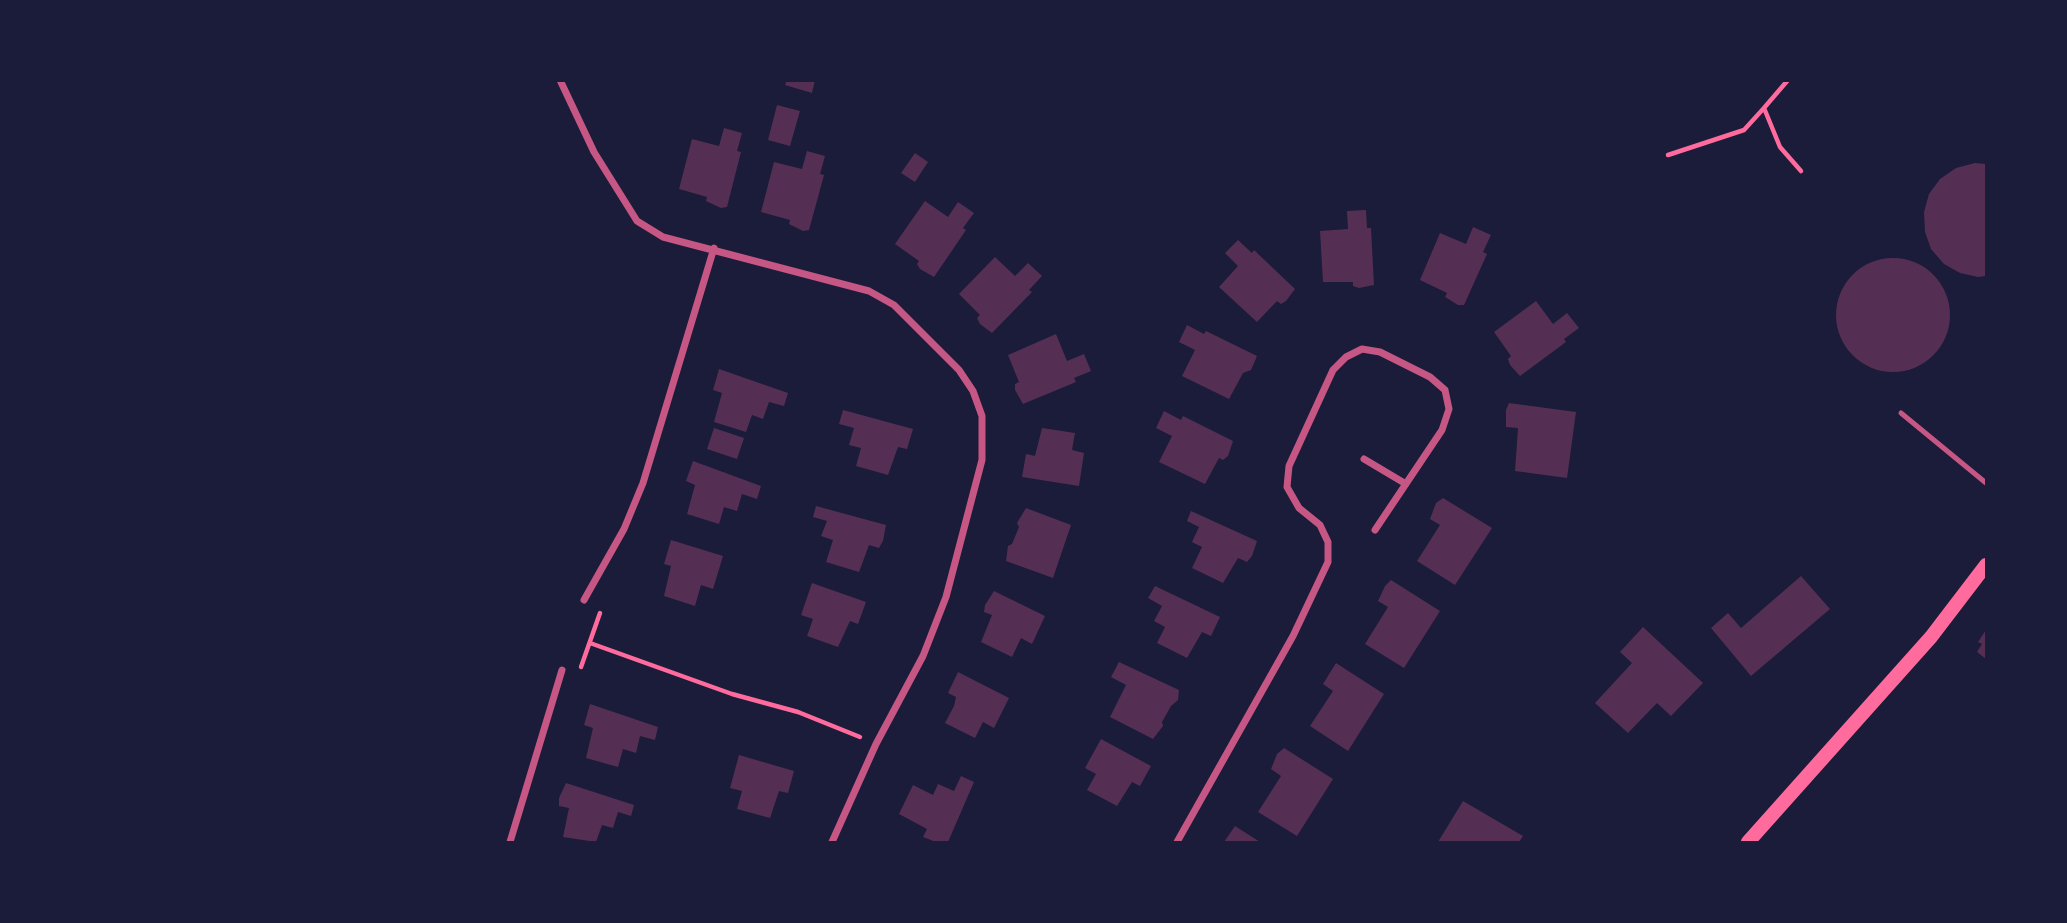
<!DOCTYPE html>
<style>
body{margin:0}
#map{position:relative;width:2067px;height:923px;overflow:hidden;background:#1b1b3a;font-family:Overpass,sans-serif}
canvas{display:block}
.frame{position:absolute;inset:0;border:82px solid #1b1b3a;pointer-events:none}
</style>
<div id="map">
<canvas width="2067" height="923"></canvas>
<div class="frame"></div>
</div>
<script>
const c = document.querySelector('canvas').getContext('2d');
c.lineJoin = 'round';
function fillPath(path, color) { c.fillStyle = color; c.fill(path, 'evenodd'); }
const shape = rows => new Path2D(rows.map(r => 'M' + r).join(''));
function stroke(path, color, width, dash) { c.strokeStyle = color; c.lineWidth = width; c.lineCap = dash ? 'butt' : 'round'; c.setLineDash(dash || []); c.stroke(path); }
const building = shape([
 [787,80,815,80,812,93,785,85],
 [777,105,800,111,790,146,768,140],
 [724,128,742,133,737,151,741,152,727,207,721,208,706,201,707,197,679,189,692,139,719,146],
 [807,151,825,156,820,174,824,175,809,230,803,231,789,224,790,220,761,212,774,162,802,169],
 [915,153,928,162,915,182,901,173],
 [1975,163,1986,164,1986,276,1978,277,1960,273,1944,264,1931,249,1925,232,1924,212,1929,194,1940,179,1956,168],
 [925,201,948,217,958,202,974,213,963,228,966,230,934,277,920,269,917,264,919,261,895,244],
 [1366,210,1367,228,1371,228,1374,285,1359,288,1353,286,1353,282,1323,282,1320,231,1348,229,1347,211],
 [1473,227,1491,235,1483,252,1487,254,1464,305,1458,305,1445,297,1447,293,1420,280,1440,233,1466,244],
 [1238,240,1252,253,1254,250,1295,289,1286,301,1281,304,1277,301,1257,322,1219,287,1238,266,1225,253],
 [995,257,1015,276,1028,263,1042,276,1029,290,1032,292,992,333,980,324,977,318,980,315,959,294],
 '1836 315a57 57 0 1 1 114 0a57 57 0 1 1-114 0Z',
 [1536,301,1553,324,1567,313,1579,328,1564,339,1566,342,1520,376,1510,365,1508,359,1511,356,1494,332],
 [1187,325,1204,334,1206,331,1257,356,1251,370,1243,373,1229,399,1182,376,1195,350,1179,342],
 [1056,334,1067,361,1084,354,1091,371,1074,378,1076,382,1023,404,1015,390,1015,384,1019,382,1008,355],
 [719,369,788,393,784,406,769,402,763,419,752,415,746,432,714,422,722,393,713,390],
 [1509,403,1576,412,1567,478,1515,471,1518,428,1506,427,1506,410],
 [843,410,913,429,907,449,898,447,888,475,856,466,861,448,849,445,854,428,839,424],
 [1164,411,1181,420,1183,416,1233,441,1228,456,1223,460,1219,458,1205,484,1159,462,1172,436,1156,428],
 [714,428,744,438,737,459,707,449],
 [1042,428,1075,433,1072,450,1084,453,1079,486,1022,477,1026,454,1035,456],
 [693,461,761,486,757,499,742,494,737,511,724,507,719,524,687,514,695,485,686,481],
 [1443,498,1492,528,1455,585,1417,561,1440,525,1430,519,1436,503],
 [816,506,886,525,883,541,879,548,869,545,859,572,826,562,833,540,821,536,827,521,813,517],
 [1026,508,1071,525,1053,578,1006,561,1008,546,1012,544,1019,527,1017,523],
 [1191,511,1257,541,1252,556,1247,562,1238,558,1223,583,1192,568,1202,547,1192,542,1199,527,1187,521],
 [671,540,723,556,713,589,701,585,695,606,664,596,671,566,664,564],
 [1801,576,1830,609,1751,676,1711,628,1728,613,1741,628],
 [1391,580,1440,611,1404,668,1365,644,1388,607,1378,601,1385,586],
 [812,583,866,602,858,624,850,621,838,647,807,636,813,619,801,615],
 [1155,586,1220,617,1211,636,1202,632,1187,658,1157,643,1165,627,1154,621,1162,606,1148,598],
 [994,591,1045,616,1032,644,1021,638,1012,657,981,642,992,615,984,612,985,605],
 [1643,627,1703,683,1671,716,1657,703,1628,733,1595,703,1632,663,1620,652],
 [1986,630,1986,659,1977,652,1982,644,1978,642],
 [1119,662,1179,690,1178,700,1171,706,1162,722,1163,726,1153,739,1110,717,1126,685,1111,677],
 [1336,663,1384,694,1348,751,1310,726,1333,691,1323,684],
 [958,672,1009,698,994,728,983,722,975,738,945,723,954,706,956,697,948,693],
 [590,704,658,727,655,740,640,736,636,753,623,749,618,767,586,758,593,728,584,725],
 [1101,739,1151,766,1140,786,1132,782,1117,806,1087,790,1096,774,1085,768],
 [1284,748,1333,779,1297,836,1258,812,1281,776,1271,769,1277,754],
 [739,755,794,771,788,793,779,791,770,818,737,809,742,791,730,788],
 [961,776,974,782,948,842,936,842,923,837,927,829,899,814,913,785,933,795,938,784,954,791],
 [566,783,634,805,631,816,618,812,613,828,602,825,596,842,563,837,569,808,559,806,559,798],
 [1463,801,1523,836,1519,842,1438,842],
 [1235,826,1260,842,1224,842]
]);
const path = shape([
 [1788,80,1764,108,1780,147,1801,171],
 [1668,155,1744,130,1764,108],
 [590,643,732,694,798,712,860,737],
 [581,667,600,613]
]);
const service = shape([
 [1901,413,1986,483]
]);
const minor = shape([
 [560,80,594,152,637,221,663,237,869,291,894,305,959,370,973,391,982,416,982,460,946,597,923,656,876,744,832,842],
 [1364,459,1406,484],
 [584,600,624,529,643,483,714,248],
 [510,842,562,670],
 [1177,842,1293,636,1328,562,1328,542,1320,525,1299,508,1287,487,1289,466,1333,370,1346,357,1362,349,1380,352,1430,377,1445,390,1449,409,1442,430,1375,530]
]);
const secondary = shape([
 [1748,842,1931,637,1986,565]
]);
fillPath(building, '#542f53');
stroke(path, '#ff6b9d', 4.5);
stroke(service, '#c65784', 5);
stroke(minor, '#c65784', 7);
stroke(secondary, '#ff6b9d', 14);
</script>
